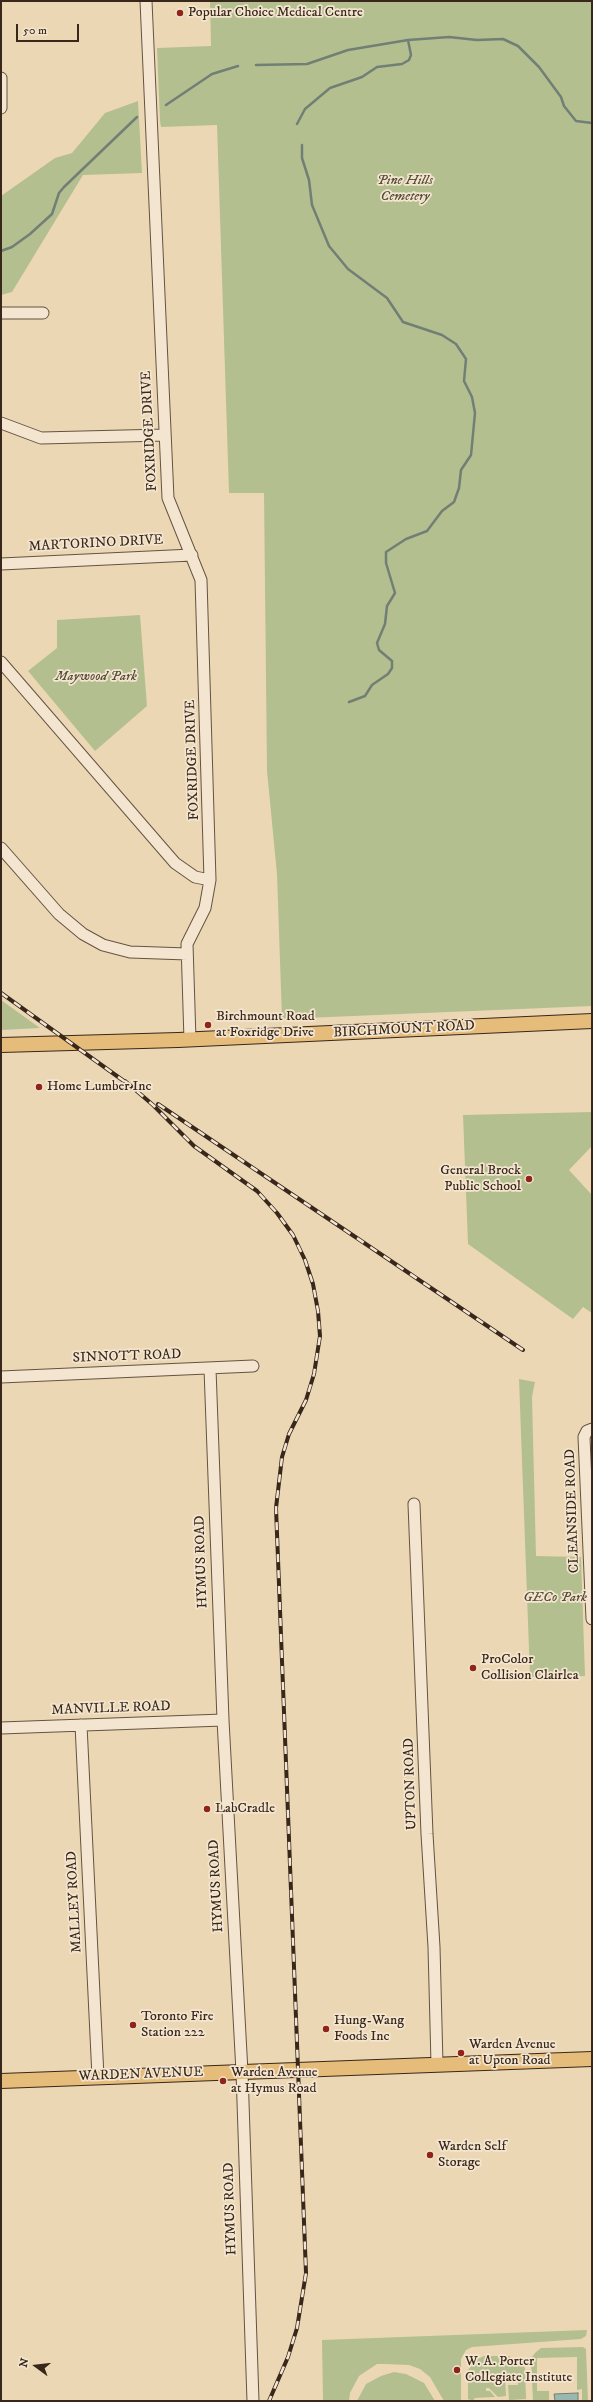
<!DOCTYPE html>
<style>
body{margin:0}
#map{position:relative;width:593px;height:2402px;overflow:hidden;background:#ecd7b5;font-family:"IM FELL DW Pica",serif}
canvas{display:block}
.frame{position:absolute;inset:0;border:2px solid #38271a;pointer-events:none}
.north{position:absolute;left:16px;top:2346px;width:40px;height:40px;-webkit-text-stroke:3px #f3e5cf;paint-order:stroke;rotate:285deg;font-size:11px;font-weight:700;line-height:16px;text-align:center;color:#38271a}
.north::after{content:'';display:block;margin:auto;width:14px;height:18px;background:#38271a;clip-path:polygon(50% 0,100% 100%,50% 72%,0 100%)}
.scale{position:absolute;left:16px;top:24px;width:63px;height:18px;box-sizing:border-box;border:2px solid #38271a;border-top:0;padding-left:5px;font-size:12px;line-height:14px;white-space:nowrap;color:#38271a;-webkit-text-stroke:3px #f3e5cf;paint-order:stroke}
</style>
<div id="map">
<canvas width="593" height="2402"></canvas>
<div class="frame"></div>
<div class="north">N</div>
<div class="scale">50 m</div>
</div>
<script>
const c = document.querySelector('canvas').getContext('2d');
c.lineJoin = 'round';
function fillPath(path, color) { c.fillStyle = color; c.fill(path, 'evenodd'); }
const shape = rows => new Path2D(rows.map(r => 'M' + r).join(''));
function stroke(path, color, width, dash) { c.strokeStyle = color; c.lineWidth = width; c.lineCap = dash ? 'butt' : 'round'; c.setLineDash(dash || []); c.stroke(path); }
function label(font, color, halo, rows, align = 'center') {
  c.font = font + ' "IM FELL DW Pica",serif'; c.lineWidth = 3.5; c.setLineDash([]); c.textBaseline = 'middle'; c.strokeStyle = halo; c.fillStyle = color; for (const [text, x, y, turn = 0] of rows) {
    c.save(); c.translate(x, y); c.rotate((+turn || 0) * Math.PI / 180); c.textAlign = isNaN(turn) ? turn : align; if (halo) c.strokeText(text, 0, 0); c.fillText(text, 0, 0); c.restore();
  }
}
const green = shape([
 [210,1,592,1,592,1006,282,1019,277,874,267,771,264,493,229,493,217,125,161,127,160,121,157,48,211,46],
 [138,101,142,173,83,175,12,292,1,295,1,196,55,158,72,153,105,113],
 [140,615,147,706,95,751,28,671,57,648,57,620],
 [1,1000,40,1028,1,1030],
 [592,1112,592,1146,569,1170,592,1195,592,1313,583,1307,573,1319,468,1244,463,1115],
 [519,1379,535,1382,532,1397,536,1556,581,1557,585,1676,530,1677],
 [587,2330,586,2336,581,2339,472,2347,466,2350,461,2359,461,2401,444,2401,430,2377,420,2369,409,2365,385,2364,377,2364,359,2376,350,2393,349,2401,323,2401,322,2340],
 [583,2347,586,2349,588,2401,582,2401,582,2389,577,2390,577,2357,537,2358,537,2391,549,2391,549,2401,533,2401,531,2358,536,2352,541,2348],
 [484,2356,509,2356,521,2363,525,2368,526,2399,509,2400,508,2385,518,2385,517,2374,505,2376,506,2396,498,2397,489,2388,486,2388,486,2391,490,2391,495,2397,475,2398,473,2401,468,2399,468,2370,477,2359],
 [394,2372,406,2374,424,2383,435,2401,357,2401,366,2384,381,2376]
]);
const water = shape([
 [578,2393,578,2401,555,2401,554,2394,578,2393]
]);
const stream = shape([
 [256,65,307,64,348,50,408,40,449,37,477,40,503,39,518,46,539,67,561,97,564,106,576,121,592,123],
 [166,105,212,74,238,66],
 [297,124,305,109,330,88,362,77,377,67,402,64,409,60,411,55,408,40],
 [302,145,302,158,309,180,312,205,329,246,348,269,387,298,403,322,442,335,456,344,466,359,464,381,472,397,475,413,471,455,461,470,459,488,454,502,442,511,427,531,406,539,386,552,386,563,395,593,387,606,385,624,377,643,379,650,392,661,392,668,388,674,372,685,365,696,349,702],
 [1,251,12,247,30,234,52,214,59,193,64,187,137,117]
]);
const minor = shape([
 [146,1,168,498,201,580,210,880,205,908,187,944,190,1040],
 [1,78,1,108],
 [1,313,43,313],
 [1,423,41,438,165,435],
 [1,564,192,555],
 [1,662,175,863,195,877,210,880],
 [1,848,59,914,83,934,103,945,130,952,187,954],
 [210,1369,223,1720,242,2072,253,2401],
 [1,1377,253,1366],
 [592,1429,587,1431,584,1437,592,1619],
 [414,1504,427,1834,434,1947,437,2064],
 [81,1725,98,2077],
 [1,1728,223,1720]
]);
const major = shape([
 [1,1045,178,1040,592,1021],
 [1,2081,592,2059]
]);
const rail = shape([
 [1,993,128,1084],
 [125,1081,153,1105,194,1146,257,1191,277,1213,293,1235,305,1260,313,1284,318,1311,320,1336,314,1374,306,1400,289,1434,282,1457,276,1508,306,2273,297,2328,288,2357,269,2401],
 [158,1104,523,1350]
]);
const markers = [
 [180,13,4,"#8f2418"],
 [208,1025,4,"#8f2418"],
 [39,1087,4,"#8f2418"],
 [529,1179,4,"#8f2418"],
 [473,1668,4,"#8f2418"],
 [207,1809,4,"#8f2418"],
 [133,2025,4,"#8f2418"],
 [326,2029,4,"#8f2418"],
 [461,2053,4,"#8f2418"],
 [223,2081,4,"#8f2418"],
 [430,2155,4,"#8f2418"],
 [457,2370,4,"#8f2418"]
];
const poiNames = [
 ["Popular Choice Medical Centre",188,13],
 ["Birchmount Road",216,1017],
 ["at Foxridge Drive",216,1033],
 ["Home Lumber Inc",47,1087],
 ["General Brock",521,1171,"right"],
 ["Public School",521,1187,"right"],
 ["ProColor",481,1660],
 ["Collision Clairlea",481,1676],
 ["LabCradle",215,1809],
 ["Toronto Fire",141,2017],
 ["Station 222",141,2033],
 ["Hung-Wang",334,2021],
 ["Foods Inc",334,2037],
 ["Warden Avenue",469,2045],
 ["at Upton Road",469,2061],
 ["Warden Avenue",231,2073],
 ["at Hymus Road",231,2089],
 ["Warden Self",438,2147],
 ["Storage",438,2163],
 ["W. A. Porter",465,2362],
 ["Collegiate Institute",465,2378]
];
const parkNames = [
 ["Pine Hills",405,181],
 ["Cemetery",405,197],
 ["Maywood Park",96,677],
 ["GECo Park",555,1598]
];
const streetNames = [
 ["FOXRIDGE DRIVE",150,431,-93],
 ["MARTORINO DRIVE",96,544,-3],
 ["FOXRIDGE DRIVE",193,760,-92],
 ["BIRCHMOUNT ROAD",404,1030,-3],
 ["SINNOTT ROAD",127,1357,-2],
 ["CLEANSIDE ROAD",573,1511,-92],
 ["HYMUS ROAD",202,1562,-92],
 ["MANVILLE ROAD",111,1709,-2],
 ["UPTON ROAD",411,1784,-92],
 ["HYMUS ROAD",217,1886,-93],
 ["MALLEY ROAD",75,1902,-93],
 ["WARDEN AVENUE",141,2075,-2],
 ["HYMUS ROAD",231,2209,-92]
];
fillPath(green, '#b4bf90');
fillPath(water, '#99b9b0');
stroke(water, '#727f74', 1);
stroke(stream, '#727f74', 2.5);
stroke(minor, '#655341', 13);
stroke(major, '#38271a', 16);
stroke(minor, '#f3e5cf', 11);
stroke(major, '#e6bc7a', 14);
stroke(rail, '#38271a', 4);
stroke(rail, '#f3e5cf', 2.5, [8]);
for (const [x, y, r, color] of markers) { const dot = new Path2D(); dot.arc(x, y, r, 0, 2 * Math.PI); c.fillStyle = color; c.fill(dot); stroke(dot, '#f3e5cf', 1.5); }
label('14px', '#38271a', '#f3e5cf', poiNames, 'left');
label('italic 14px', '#574d38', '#f3e5cf', parkNames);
label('14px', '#38271a', '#f3e5cf', streetNames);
</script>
